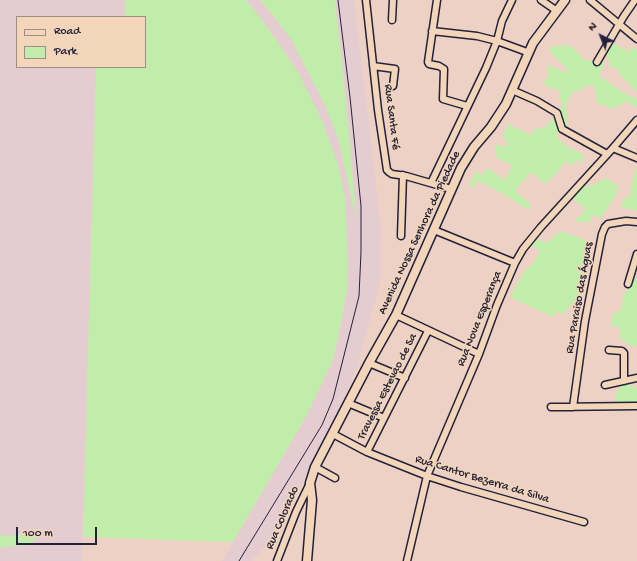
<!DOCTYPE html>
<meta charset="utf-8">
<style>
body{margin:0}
#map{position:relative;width:637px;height:561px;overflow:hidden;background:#edd1c4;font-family:"Gochi Hand",sans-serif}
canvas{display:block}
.legend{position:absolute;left:16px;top:16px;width:130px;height:52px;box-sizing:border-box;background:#f3d5b9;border:1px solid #9f8d87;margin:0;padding:5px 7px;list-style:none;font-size:12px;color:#22223b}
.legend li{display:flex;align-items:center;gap:8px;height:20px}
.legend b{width:20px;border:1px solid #9f8d87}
.north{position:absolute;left:581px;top:16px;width:40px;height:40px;-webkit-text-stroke:3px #f3d5b9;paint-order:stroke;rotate:317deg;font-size:11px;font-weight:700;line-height:16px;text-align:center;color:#22223b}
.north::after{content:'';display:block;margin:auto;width:14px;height:18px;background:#22223b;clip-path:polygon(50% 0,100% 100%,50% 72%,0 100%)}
.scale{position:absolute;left:16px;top:527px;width:81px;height:18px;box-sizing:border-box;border:2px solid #22223b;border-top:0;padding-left:5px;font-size:12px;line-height:14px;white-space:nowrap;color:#22223b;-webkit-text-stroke:3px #f3d5b9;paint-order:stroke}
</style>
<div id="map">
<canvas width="637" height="561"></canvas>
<ul class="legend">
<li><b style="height:5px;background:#f3d5b9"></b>Road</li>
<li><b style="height:11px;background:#c0edaa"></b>Park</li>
</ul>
<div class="north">N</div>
<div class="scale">100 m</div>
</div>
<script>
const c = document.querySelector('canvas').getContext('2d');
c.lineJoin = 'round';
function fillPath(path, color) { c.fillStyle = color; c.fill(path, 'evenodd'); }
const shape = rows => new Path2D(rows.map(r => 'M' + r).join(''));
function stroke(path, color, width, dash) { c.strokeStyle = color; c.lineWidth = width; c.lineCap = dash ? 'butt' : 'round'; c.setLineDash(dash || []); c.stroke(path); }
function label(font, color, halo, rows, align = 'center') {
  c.font = font + ' "Gochi Hand",sans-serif'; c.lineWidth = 3; c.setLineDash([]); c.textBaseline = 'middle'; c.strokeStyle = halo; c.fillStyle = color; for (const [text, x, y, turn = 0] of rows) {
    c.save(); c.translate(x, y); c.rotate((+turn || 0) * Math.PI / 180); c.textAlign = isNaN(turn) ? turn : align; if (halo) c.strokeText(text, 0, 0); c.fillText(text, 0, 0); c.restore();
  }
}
const built = shape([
 [0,0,125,0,125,17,17,17,17,67,96,67,82,561,0,561],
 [246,0,260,0,272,14,291,39,324,103,338,138,356,218,344,82,335,0,354,0,381,227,380,274,379,287,355,373,337,415,285,517,269,543,251,561,222,561,307,415,332,362,337,343,343,314,347,289,348,267,344,196,337,161,322,121,298,72,289,57,263,21]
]);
const green = shape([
 [125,0,246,0,263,21,298,72,322,121,337,161,345,196,348,267,347,289,337,343,332,362,307,415,233,542,83,537,96,67,145,67,145,17,125,17],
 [260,0,335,0,344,82,357,222,338,138,324,103,291,39,272,14],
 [611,42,629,52,632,46,637,51,637,92,623,78,616,68,608,65,610,61,604,53],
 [559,44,564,47,569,44,585,60,605,62,599,76,623,92,637,99,637,106,636,108,628,101,612,109,604,105,597,104,595,87,588,85,581,90,573,92,566,104,568,129,564,127,561,117,561,107,563,102,558,97,561,93,558,90,553,89,543,84,549,74,546,68,549,65,566,73,568,70,549,51,551,45,554,48],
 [557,119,560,128,556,136,566,146,584,155,581,163,576,160,572,166,566,161,557,173,545,184,531,172,515,191,531,205,528,210,505,195,477,180,474,188,469,185,476,171,482,175,488,168,504,180,508,175,512,165,497,158,495,144,504,147,508,145,503,135,508,124,531,135,536,128,544,129,549,122],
 [637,165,637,211,621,207,624,198,629,198,631,191,633,179],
 [606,178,618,186,616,195,601,218,592,215,590,222,574,222,586,209,571,197,584,183,589,187],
 [560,231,586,240,582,298,574,301,564,314,556,312,553,317,510,297,525,270,534,263,540,251,531,245,536,238,546,243],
 [633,276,637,277,637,346,627,345,626,341,621,341,619,327,611,326,612,317,616,312,620,311,624,294,627,291],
 [630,381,633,388,637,387,637,402,616,404,615,393,619,392,618,383],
 [34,532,38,536,30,545,13,546,0,548,0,535,8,536]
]);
const minor = shape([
 [366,0,378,110,387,170,389,172,392,174,406,176,451,189],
 [437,0,428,62,429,64,439,66,444,69,443,99,467,106],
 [541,0,557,11],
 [590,0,637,39],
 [392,20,393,0],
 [432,31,477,36,497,41,527,52],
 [597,62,624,16,635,0],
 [373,66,395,69,393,86],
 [512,90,537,101,557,113,562,129,607,154],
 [613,148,637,158],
 [431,183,486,68,497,41,502,21,512,0],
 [434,230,515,263],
 [401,236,403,175],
 [628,284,637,254],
 [396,315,479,354],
 [609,350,622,351,624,353,624,381],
 [369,363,405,378],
 [605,385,637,378],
 [348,403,384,418],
 [551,407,637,406],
 [573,407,585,321,602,234,605,227,608,224,626,221,637,222],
 [333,434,367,452,427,476,461,487,584,522],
 [367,452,428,331],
 [315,467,335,478],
 [277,561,296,512,310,483],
 [407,561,427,476,479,354,497,305,515,263,523,249,541,227,613,148,637,120]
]);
const tertiary = shape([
 [307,561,312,500,310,483,315,467,369,363,396,315,461,168,474,147,491,127,506,104,533,43,565,0]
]);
const tram = shape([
 [239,561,322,425,333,399,359,296,361,252,361,206,350,97,338,0]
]);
const streetNames = [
 ["Rua Santa Fé",391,117,83],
 ["Avenida Nossa Senhora da Piedade",420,233,-65],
 ["Rua Paraiso das Águas",580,298,-80],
 ["Rua Nova Esperança",480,319,-68],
 ["Travessa Estevao de Sa",388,387,-63],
 ["Rua Cantor Bezerra da Silva",482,480,17],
 ["Rua Colorado",283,518,-67]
];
fillPath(built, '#e5ccd1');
fillPath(green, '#c0edaa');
stroke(minor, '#22223b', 9);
stroke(tertiary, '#22223b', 11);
stroke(minor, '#f3d5b9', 6);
stroke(tertiary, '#f3d5b9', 8);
stroke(tram, '#22223b', 1);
label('12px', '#22223b', '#f3d5b9', streetNames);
</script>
